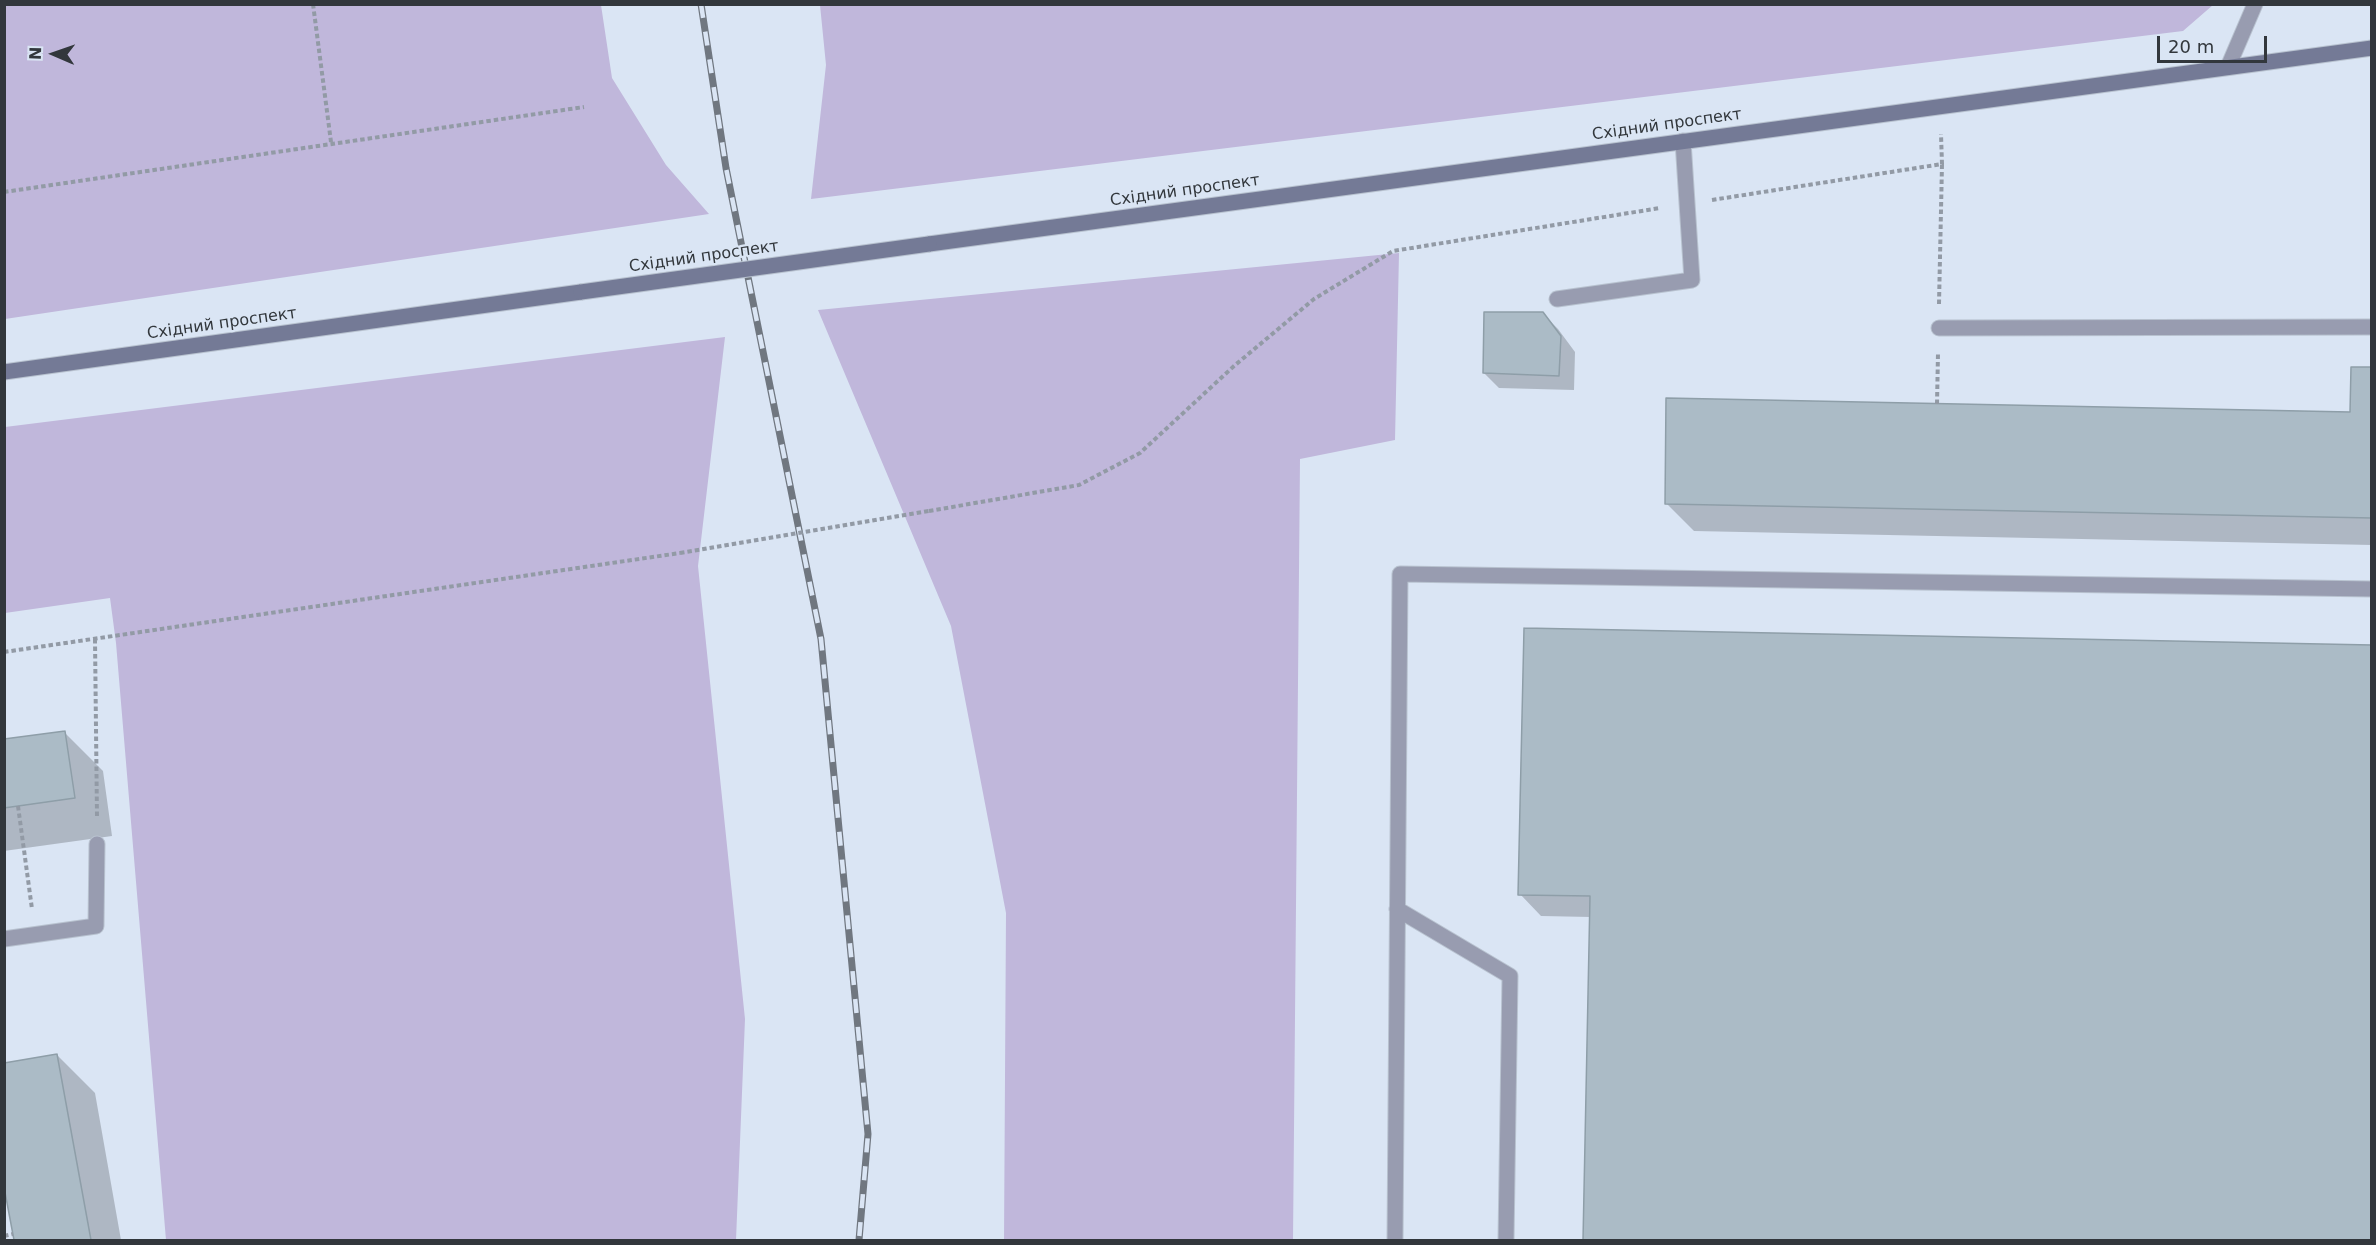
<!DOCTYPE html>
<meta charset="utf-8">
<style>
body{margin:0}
#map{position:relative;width:2376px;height:1245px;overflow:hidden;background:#dae5f4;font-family:"DejaVu Sans",sans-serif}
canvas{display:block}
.frame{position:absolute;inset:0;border:6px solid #32373c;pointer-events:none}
.north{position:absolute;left:24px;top:24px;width:60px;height:60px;-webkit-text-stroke:4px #dae5f4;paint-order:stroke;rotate:272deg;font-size:16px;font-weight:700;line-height:24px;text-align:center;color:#32373c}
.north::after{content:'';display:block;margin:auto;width:21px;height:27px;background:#32373c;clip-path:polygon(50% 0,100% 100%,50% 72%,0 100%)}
.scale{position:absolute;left:2157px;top:36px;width:110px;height:27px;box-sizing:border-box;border:3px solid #32373c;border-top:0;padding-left:8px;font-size:18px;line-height:21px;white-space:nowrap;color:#32373c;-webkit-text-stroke:4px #dae5f4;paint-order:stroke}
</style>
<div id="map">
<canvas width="2376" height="1245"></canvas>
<div class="frame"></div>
<div class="north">N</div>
<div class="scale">20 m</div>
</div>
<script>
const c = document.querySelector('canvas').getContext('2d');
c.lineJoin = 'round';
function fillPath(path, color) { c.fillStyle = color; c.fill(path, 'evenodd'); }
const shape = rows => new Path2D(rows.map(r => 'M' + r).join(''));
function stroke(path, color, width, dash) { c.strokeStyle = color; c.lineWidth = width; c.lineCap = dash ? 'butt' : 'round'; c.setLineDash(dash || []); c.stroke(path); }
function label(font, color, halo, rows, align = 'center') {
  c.font = font + ' "DejaVu Sans",sans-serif'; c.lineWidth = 4.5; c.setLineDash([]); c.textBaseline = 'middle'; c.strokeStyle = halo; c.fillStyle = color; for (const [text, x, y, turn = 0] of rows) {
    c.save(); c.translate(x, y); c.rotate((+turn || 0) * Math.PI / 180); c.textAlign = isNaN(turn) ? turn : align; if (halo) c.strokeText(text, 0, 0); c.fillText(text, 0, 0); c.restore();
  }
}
const green = shape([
 [4,5,601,5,612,78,666,165,709,214,5,319],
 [820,5,820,4,2213,5,2183,31,811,199,826,65],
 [1399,253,1395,440,1300,459,1293,1240,1004,1240,1006,913,951,626,818,310],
 [725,337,698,566,745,1019,736,1240,166,1240,116,643,110,598,5,613,5,427]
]);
const shadow = shape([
 [1543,314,1558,329,1575,352,1574,390,1499,388,1484,373],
 [2372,368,2372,545,1694,531,1666,503,2351,413],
 [2372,647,2372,1240,1584,1240,1591,917,1541,916,1520,894],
 [65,733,103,771,112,836,4,851,4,741],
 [57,1055,95,1093,121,1240,16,1240,4,1177]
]);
const building = shape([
 [1484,312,1543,312,1561,336,1559,376,1483,373,1484,312],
 [2351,367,2372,367,2372,518,1665,504,1666,398,2350,412,2351,367],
 [1524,628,2372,645,2372,1240,1583,1240,1590,896,1518,895,1524,628],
 [65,731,75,798,4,808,4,739,65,731],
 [57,1054,91,1240,14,1240,4,1187,4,1063,57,1054]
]);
const path = shape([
 [313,4,331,142],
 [4,192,584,107],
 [1712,200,1942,164,1941,134],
 [1939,304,1942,164],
 [1937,404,1938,353],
 [929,511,1079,485,1140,453,1234,366,1314,299,1393,251,1660,208],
 [95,639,97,818],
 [4,652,680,553],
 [18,806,32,909],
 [4,1236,13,1234]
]);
const service = shape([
 [2228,67,2255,4],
 [1557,299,1692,280,1683,141],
 [1939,328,2372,327],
 [1397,909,1510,976,1506,1240],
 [4,939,96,926,97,844],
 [1395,1240,1400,574,2372,589]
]);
const secondary = shape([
 [929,244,2372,48],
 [4,372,581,292]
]);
const rail = shape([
 [701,4,726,168,821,639,868,1134,859,1240]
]);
const pathBridge = shape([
 [680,553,929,511]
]);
const secondaryBridge = shape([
 [581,292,929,244]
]);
const streetNames = [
 ["Східний проспект",1667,125,-8],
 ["Східний проспект",1185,191,-8],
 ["Східний проспект",704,257,-8],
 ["Східний проспект",222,324,-8]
];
fillPath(green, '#c0b7db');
fillPath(shadow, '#0003');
fillPath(building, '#abbbc6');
stroke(building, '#8e9ea8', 1.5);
stroke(service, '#b8c2cf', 17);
stroke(secondary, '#b8c2cf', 17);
stroke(path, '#929aa5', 4, [4.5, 3]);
stroke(service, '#989cb0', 15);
stroke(secondary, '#747a96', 15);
stroke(rail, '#707780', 7);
stroke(rail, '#dae5f4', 4.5, [14]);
stroke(secondaryBridge, '#b8c2cf', 17, []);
stroke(pathBridge, '#929aa5', 4, [4.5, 3]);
stroke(secondaryBridge, '#747a96', 15);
label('16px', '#32373c', '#dae5f4', streetNames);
</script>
